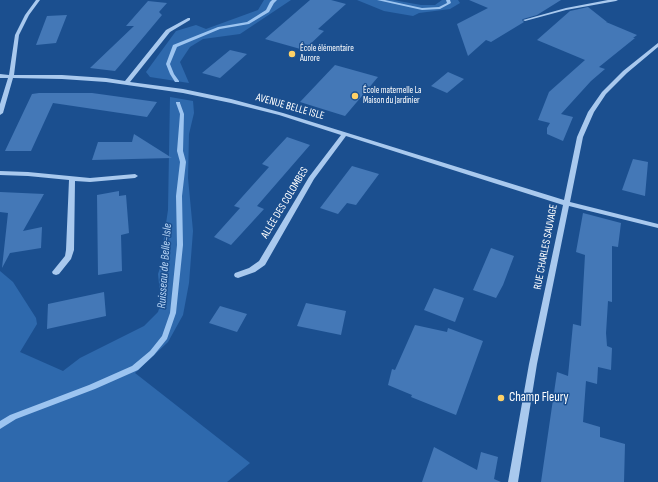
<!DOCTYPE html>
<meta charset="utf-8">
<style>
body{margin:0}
canvas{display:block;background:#1b4f8f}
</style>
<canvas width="658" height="482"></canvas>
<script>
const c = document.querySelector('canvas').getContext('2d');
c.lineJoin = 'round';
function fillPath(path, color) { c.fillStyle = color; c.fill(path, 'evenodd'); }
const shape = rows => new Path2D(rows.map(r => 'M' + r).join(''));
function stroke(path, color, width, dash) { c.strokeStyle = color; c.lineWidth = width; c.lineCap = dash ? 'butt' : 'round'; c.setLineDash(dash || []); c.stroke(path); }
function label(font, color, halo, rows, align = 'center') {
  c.font = font + ' "Sofia Sans Condensed",sans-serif'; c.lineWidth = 3; c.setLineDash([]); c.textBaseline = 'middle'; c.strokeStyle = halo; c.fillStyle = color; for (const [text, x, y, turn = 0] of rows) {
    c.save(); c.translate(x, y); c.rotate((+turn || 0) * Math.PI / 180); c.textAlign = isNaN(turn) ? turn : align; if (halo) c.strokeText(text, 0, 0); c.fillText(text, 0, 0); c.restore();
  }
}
const green = shape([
 [264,0,291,0,240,34,203,39,190,47,180,62,189,83,150,77,146,72,176,31,196,25,206,29,258,10],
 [357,0,393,0,421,5,435,5,442,0,458,0,460,3,450,9,419,13,413,16,384,11],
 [170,97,193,101,194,113,189,134,188,178,193,231,189,283,183,315,168,342,135,373,250,463,227,482,0,482,0,271,13,282,36,318,37,324,20,352,63,371,80,358,144,326,158,312,161,303,158,274,164,256,163,244,168,210]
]);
const stream = shape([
 [272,0,277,0,274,3,269,12,249,24,220,29,177,47,170,64,174,74,179,81,179,82,175,82,170,74,166,64,173,45,218,27,247,22,266,10,270,2,272,0],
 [377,0,385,0,422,8,439,7,447,3,446,0,450,0,451,3,440,9,422,10,377,0],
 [176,102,180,102,180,103,184,114,183,151,186,162,182,196,183,245,176,313,167,339,154,355,138,370,95,389,16,419,0,429,0,421,10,415,89,385,132,366,150,351,162,336,170,313,177,245,176,196,180,162,177,151,180,114,176,103,176,102]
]);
const building = shape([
 [310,0,331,0,346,4,318,29,324,31,304,50,265,39],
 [469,0,561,0,537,15,523,19,522,20,524,22,491,42,486,40,468,56,457,24,488,8],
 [148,1,167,3,159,12,162,15,121,64,115,71,90,68,134,26,126,26],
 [588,7,607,22,606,22,637,35,633,38,635,38,599,67,605,69,591,81,561,114,573,117,563,141,547,134,547,128,550,123,538,120,549,92,585,60,537,40,570,11],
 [67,15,56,43,36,45,47,16],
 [230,50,247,54,220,78,202,73],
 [335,65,378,77,345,116,300,102],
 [448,72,464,79,447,93,431,86],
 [39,93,92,93,157,102,147,117,53,103,31,151,5,151,32,94],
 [134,134,172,158,92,160,98,142,132,142],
 [287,137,310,145,257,206,264,209,231,245,214,237,240,208,234,206,269,167,262,164],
 [633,159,648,162,645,196,622,190],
 [352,166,379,174,356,205,347,203,338,214,320,208],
 [119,191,119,196,126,195,129,233,121,235,122,271,98,275,97,195],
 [0,192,44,194,23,231,42,227,41,248,10,253,2,268,8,213,0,212],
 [583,213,621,223,618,247,612,246,612,302,608,301,606,333,607,346,612,348,611,370,598,367,597,384,586,381,583,422,600,427,600,437,625,444,624,482,541,482,557,372,568,376,573,324,581,326,585,255,576,252],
 [491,248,514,256,503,285,496,298,473,290],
 [434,288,464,298,455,322,424,310],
 [104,292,106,316,47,329,48,304],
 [306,303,346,311,341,335,297,326],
 [220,306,247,314,237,332,209,323],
 [415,325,447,332,448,328,483,341,456,415,411,397,412,395,388,385,392,369,395,370],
 [434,447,477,470,481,452,498,457,494,479,501,482,422,482]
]);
const minor = shape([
 [36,0,40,0,29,15,19,35,14,75,62,75,106,78,125,81,166,30,188,18,190,18,190,20,170,32,130,82,183,89,231,99,283,113,564,200,577,137,588,112,602,92,623,71,658,43,658,47,627,73,606,94,594,112,583,137,570,202,658,224,658,228,569,206,537,364,518,482,508,482,529,364,563,205,346,136,314,179,265,265,255,272,238,278,235,277,234,275,235,273,249,268,259,261,309,177,341,135,279,115,231,103,183,93,106,82,62,79,13,78,3,113,0,115,0,104,8,78,0,78,0,74,9,75,15,35,25,15,36,0],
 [608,0,618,0,616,1,566,10,525,21,523,20,566,8,608,0],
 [0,171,28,172,90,178,135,174,138,176,135,178,90,182,75,181,74,250,71,259,59,274,56,275,53,274,52,272,65,256,66,250,69,180,28,176,0,175,0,171]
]);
const markers = [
 [292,54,4,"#ffd166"],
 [355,96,4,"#ffd166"],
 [501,398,4,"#ffd166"]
];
const farPoinames = [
 ["École élémentaire",300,49],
 ["Aurore",300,59],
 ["École maternelle La",363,91],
 ["Maison du Jardinier",363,101]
];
const streetNames = [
 ["AVENUE BELLE ISLE",290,107,16],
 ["ALLÉE DES COLOMBES",285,203,-59],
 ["RUE CHARLES SAUVAGE",546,247,-79]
];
const waterNames = [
 ["Ruisseau de Belle-Isle",165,266,-86]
];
const nearPoinames = [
 ["Champ Fleury",509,398]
];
fillPath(green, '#2e69ad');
fillPath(stream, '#9cc4f0');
fillPath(building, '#4478b7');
fillPath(minor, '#a9c9ee');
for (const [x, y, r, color] of markers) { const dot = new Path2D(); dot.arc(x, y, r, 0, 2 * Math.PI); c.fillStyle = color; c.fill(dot); stroke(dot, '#1b4f8f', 1.5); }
label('9px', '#fff', '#1b4f8f', farPoinames, 'left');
label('11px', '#fff', '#1b4f8f', streetNames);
label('italic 12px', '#b5d3f5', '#1b4f8f', waterNames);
label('13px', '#fff', '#1b4f8f', nearPoinames, 'left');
</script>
